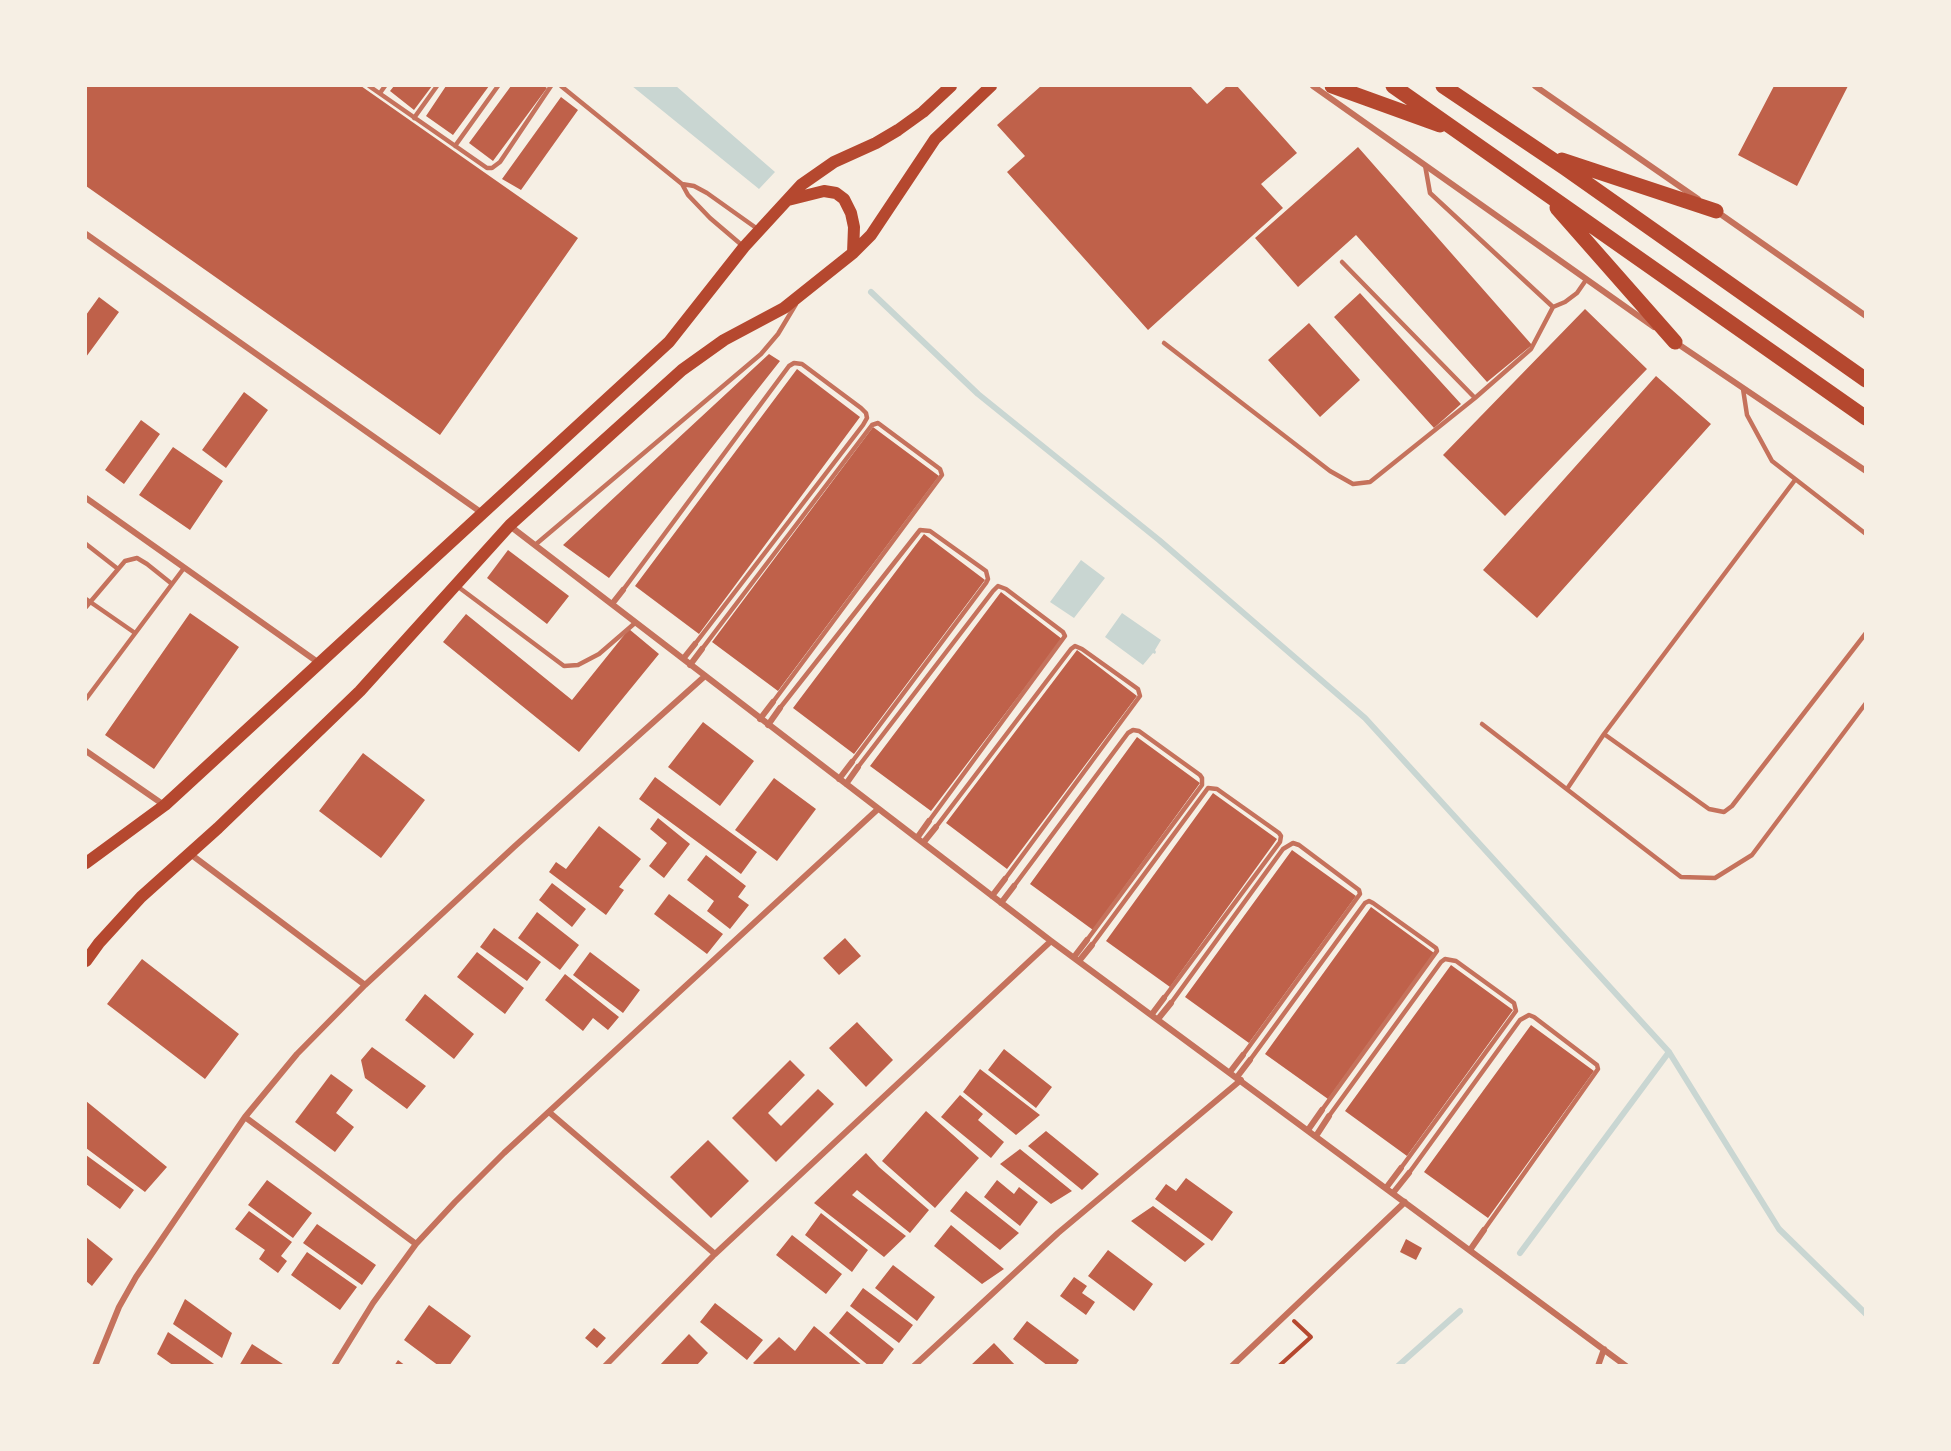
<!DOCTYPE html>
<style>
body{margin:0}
#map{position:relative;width:1951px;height:1451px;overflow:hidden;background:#f6efe4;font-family:"Nunito Sans",sans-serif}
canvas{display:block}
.frame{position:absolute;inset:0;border:87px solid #f6efe4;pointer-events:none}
</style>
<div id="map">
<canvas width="1951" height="1451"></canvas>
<div class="frame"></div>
</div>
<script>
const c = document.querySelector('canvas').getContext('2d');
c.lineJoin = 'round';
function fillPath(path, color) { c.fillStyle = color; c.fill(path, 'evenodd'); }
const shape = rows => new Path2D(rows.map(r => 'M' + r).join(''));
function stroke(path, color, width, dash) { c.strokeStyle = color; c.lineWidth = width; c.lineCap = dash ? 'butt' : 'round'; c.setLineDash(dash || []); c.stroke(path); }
const water = shape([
 [632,86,676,86,775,172,759,189],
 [1081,560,1105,578,1074,618,1050,602],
 [1122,613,1161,640,1155,650,1156,652,1155,654,1153,653,1143,665,1105,637]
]);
const stream = shape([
 [871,292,978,394,1159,540,1365,718,1669,1052,1779,1229,1866,1314],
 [1520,1253,1669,1052],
 [1398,1366,1460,1311]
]);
const building = shape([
 [86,86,361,86,578,238,440,435,86,186],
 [394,86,432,86,414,110,390,91],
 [446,86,489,86,453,135,426,116],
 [511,86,544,86,547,88,493,161,469,143],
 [1041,86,1190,86,1207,104,1227,86,1237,86,1297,153,1261,184,1283,208,1148,330,1007,172,1025,156,997,125],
 [1774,86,1848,86,1797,186,1738,155],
 [561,97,578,110,521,190,502,179],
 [1358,147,1532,345,1487,382,1356,235,1298,287,1255,238],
 [1360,293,1461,404,1434,428,1334,317],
 [99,297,119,312,86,357,86,315],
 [1585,309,1647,369,1505,516,1443,455],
 [1309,323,1360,380,1320,417,1268,360],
 [769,354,780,361,609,578,563,545],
 [797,369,860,417,699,634,635,586],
 [1656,376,1711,424,1537,618,1483,570],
 [244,392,268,410,226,468,202,450],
 [141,420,160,434,124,484,105,470],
 [873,427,939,476,778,691,712,642],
 [173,447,223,481,190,530,139,495],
 [924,534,985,580,854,754,793,708],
 [508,550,569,596,547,624,487,578],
 [1001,592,1062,639,931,811,870,766],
 [190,613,239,647,154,769,105,735],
 [466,614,572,700,629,629,659,654,579,752,443,642],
 [1077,650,1137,696,1007,869,946,823],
 [703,722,754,761,720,806,668,767],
 [1137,737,1200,783,1093,930,1030,884],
 [363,753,425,800,381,858,319,811],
 [655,777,757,852,741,874,639,799],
 [774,778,816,809,777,861,735,830],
 [1213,793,1277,839,1170,987,1106,941],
 [658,818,690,844,664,878,649,866,667,843,650,829],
 [599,826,641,859,619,887,624,890,606,915,549,872,556,862,566,869],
 [1292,850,1356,896,1249,1043,1185,997],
 [706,855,746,886,738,897,749,905,730,929,707,911,714,901,687,880],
 [552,883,586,909,572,927,539,900],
 [669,894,723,934,707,954,654,914],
 [1371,907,1434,953,1328,1099,1265,1054],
 [537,912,579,945,560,970,518,938],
 [494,928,541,962,527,981,480,947],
 [845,938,861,956,839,975,823,958],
 [477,952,524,988,505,1014,457,977],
 [590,952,640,990,623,1013,573,975],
 [142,959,239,1034,205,1079,107,1004],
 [1451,965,1513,1010,1407,1156,1345,1111],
 [565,974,619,1017,608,1030,593,1018,583,1031,545,1000],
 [425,994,474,1034,454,1059,405,1020],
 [857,1022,893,1060,866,1087,829,1048],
 [1531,1025,1594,1071,1488,1218,1424,1172],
 [372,1047,426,1086,407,1109,365,1078,361,1060],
 [1004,1049,1052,1087,1036,1108,988,1070],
 [790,1060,805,1075,768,1113,781,1126,818,1089,834,1104,776,1162,732,1118],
 [980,1069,1040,1115,1016,1135,963,1092],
 [331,1074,353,1090,336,1113,354,1127,335,1152,295,1122],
 [960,1095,983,1114,978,1120,1004,1142,991,1158,941,1117],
 [86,1101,167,1167,145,1192,86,1148],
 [926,1111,979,1158,935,1208,882,1161],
 [1046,1131,1099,1174,1082,1190,1028,1146],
 [708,1140,749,1181,711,1218,670,1177],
 [1020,1149,1072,1191,1051,1204,1000,1164],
 [866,1153,879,1167,929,1210,910,1233,857,1190,852,1195,906,1236,884,1257,814,1203],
 [86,1155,134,1190,120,1209,86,1184],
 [1186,1178,1233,1212,1212,1241,1155,1199,1166,1184,1176,1191],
 [267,1180,312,1213,293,1238,248,1205],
 [997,1180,1014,1194,1019,1187,1038,1202,1020,1226,984,1197],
 [966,1191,1019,1233,1000,1250,950,1211],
 [1153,1206,1205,1244,1185,1262,1131,1221],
 [249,1211,292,1242,281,1256,287,1261,278,1273,259,1259,265,1250,235,1229],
 [821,1213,868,1250,852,1272,805,1235],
 [317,1224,376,1265,362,1285,303,1243],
 [951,1225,1004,1269,982,1284,934,1246],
 [792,1235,842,1274,826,1294,776,1255],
 [86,1237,113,1259,92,1286,86,1281],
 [1406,1239,1422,1248,1416,1260,1400,1252],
 [1108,1250,1153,1284,1134,1311,1088,1276],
 [307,1252,357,1287,340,1310,291,1275],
 [893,1265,935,1297,917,1321,875,1288],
 [1074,1277,1087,1286,1082,1293,1095,1302,1086,1315,1060,1296],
 [863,1288,913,1325,899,1343,850,1306],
 [185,1299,232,1333,222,1358,173,1324],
 [715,1303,763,1340,747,1360,700,1322],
 [429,1305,471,1336,449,1366,439,1366,404,1340],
 [847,1311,894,1349,881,1366,869,1366,829,1333],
 [1027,1321,1079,1360,1075,1366,1048,1366,1013,1339],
 [814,1326,863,1366,757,1366,753,1363,779,1337,795,1351],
 [594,1328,606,1338,597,1348,585,1338],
 [168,1332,217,1366,174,1366,157,1354],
 [689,1334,708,1353,696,1366,659,1366],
 [994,1343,1016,1366,970,1366],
 [252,1344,286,1366,239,1366],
 [398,1360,406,1366,394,1366]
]);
const path = shape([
 [1279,1366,1311,1337,1294,1321]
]);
const service = shape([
 [369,86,487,168,492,168,500,162,551,86],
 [561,86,682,184],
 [380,93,385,86],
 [414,118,437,86],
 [455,146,498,86],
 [1425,165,1430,193,1553,307,1565,302,1577,293,1586,280],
 [744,247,710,218,688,195,682,184,694,186,707,193,759,230],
 [1342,262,1475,398],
 [1164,343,1330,471,1353,484,1370,482,1475,398,1531,349,1553,307],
 [1743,389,1747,415,1772,461,1866,534],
 [86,544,118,569],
 [535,545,761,354,778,334,796,304],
 [457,586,564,666,578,665,599,654,635,623],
 [623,590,789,366,794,363,802,364,861,408,866,413,867,418,863,425,695,644],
 [86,599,135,633],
 [86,607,125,561,137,558,147,564,172,584],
 [702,649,872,425,878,423,940,469,942,475,773,702],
 [86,699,184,568],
 [780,708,920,530,930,531,986,571,988,579,986,583,852,762],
 [1482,724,1681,877,1715,878,1752,855,1866,703],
 [1604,734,1709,809,1724,812,1732,806,1866,633],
 [858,767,993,591,998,586,1006,589,1063,632,1065,636,929,821],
 [1567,789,1604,734,1795,480],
 [936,827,1071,649,1075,646,1082,649,1138,689,1140,696,1137,700,1005,879],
 [1014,886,1128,733,1133,730,1139,731,1200,775,1202,778,1202,785,1087,940],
 [1092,945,1208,788,1217,789,1279,833,1281,836,1280,842,1164,998],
 [1171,1003,1283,849,1293,843,1299,845,1359,890,1360,894,1243,1055],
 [1250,1060,1365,903,1369,901,1373,903,1436,948,1437,951,1322,1110],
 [1329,1116,1441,962,1445,959,1456,961,1514,1003,1516,1011,1401,1168],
 [1409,1173,1520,1020,1529,1015,1534,1017,1597,1065,1598,1069,1484,1230]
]);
const minor = shape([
 [1313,86,1654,327],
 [1535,86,1698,199],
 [1716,211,1866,316],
 [86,234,482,513],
 [1675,342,1866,471],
 [86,498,319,663],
 [510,526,1051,941,1626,1366],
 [612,604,623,590],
 [683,659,695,644],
 [690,665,702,649],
 [760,719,773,702],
 [768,725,780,708],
 [86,751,164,805],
 [839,779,852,762],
 [846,784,858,767],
 [917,838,929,821],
 [923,843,936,827],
 [189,853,365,985],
 [992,896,1005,879],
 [1001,903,1014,886],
 [1074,957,1087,940],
 [1079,961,1092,945],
 [1152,1014,1164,998],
 [1158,1019,1171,1003],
 [1230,1072,1243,1055],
 [1237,1077,1250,1060],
 [549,1112,715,1254],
 [245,1117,416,1244],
 [1308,1130,1322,1110],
 [1316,1136,1329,1116],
 [1386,1188,1401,1168],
 [1393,1193,1409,1173],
 [1470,1250,1484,1230],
 [95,1366,119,1307,136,1277,245,1117,297,1054,365,985,515,846,705,676],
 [334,1366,373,1303,416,1244,455,1202,504,1153,878,809],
 [605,1366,715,1254,1051,941],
 [914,1366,1058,1233,1241,1080],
 [1232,1366,1405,1202],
 [1598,1366,1604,1349]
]);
const secondary = shape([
 [788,200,824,191,836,193,844,199,851,213,854,227,853,253],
 [86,863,165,805,669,342,744,247,801,185,834,162,876,143,898,130,923,112,951,86],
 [86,961,99,943,141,897,218,828,360,691,510,525,682,370,724,340,784,308,853,253,871,235,935,139,991,86]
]);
const trunk = shape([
 [1332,86,1440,125],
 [1393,86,1866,418],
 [1443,86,1565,168,1866,380],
 [1562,160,1716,211],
 [1557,208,1675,342]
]);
fillPath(water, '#c9d6d2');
stroke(stream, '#c9d6d2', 6);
fillPath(building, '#bf614a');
stroke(path, '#b5482f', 4);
stroke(service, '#c5725c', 4.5);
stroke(minor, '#c5725c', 6);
stroke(secondary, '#b5482f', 12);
stroke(trunk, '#b5482f', 15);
</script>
